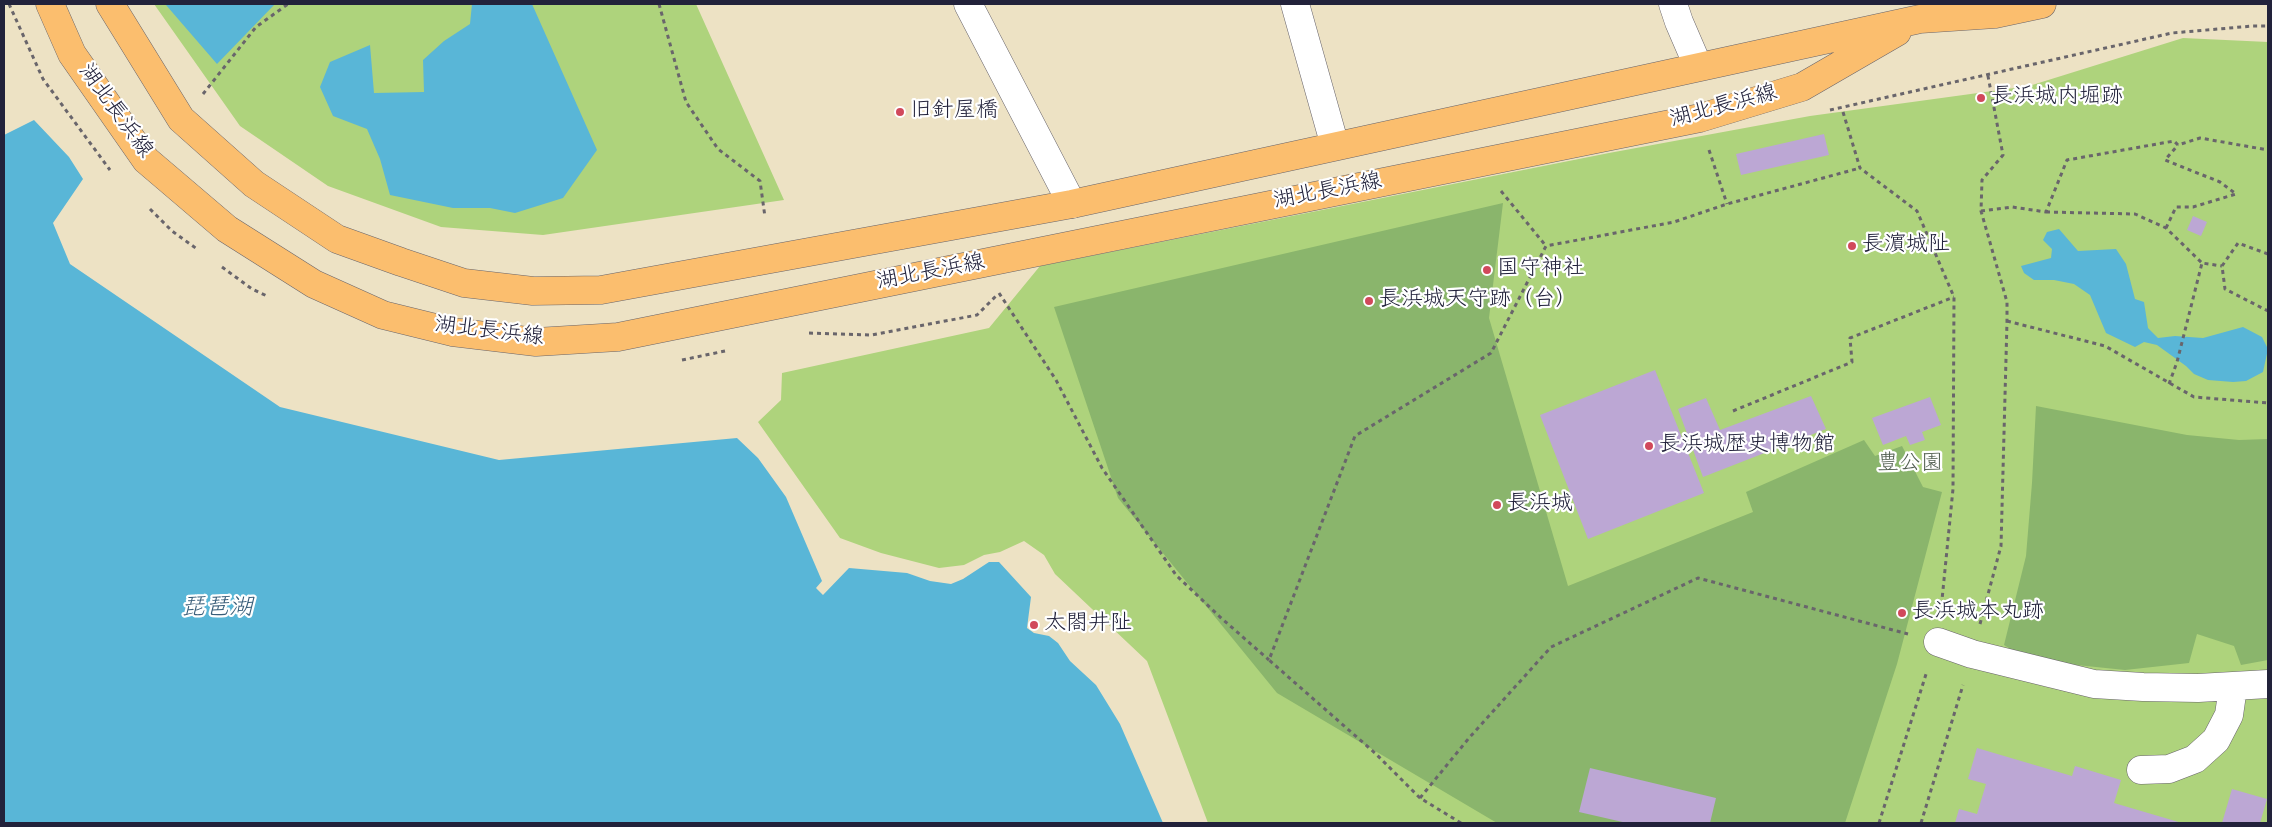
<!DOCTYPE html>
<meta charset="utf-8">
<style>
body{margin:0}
#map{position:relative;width:2272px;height:827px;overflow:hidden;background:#ede2c4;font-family:"Indie Flower",sans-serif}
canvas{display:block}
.frame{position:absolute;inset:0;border:5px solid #22223b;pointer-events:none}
</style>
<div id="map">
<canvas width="2272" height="827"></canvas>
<div class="frame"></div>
</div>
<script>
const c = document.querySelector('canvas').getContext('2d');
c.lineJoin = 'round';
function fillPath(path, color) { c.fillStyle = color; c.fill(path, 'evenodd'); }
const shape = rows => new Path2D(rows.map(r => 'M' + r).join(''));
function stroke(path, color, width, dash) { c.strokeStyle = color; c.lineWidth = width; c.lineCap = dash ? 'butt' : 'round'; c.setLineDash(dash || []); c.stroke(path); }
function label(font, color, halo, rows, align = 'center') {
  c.font = font + ' "Indie Flower","Klee One",sans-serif'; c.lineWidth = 4.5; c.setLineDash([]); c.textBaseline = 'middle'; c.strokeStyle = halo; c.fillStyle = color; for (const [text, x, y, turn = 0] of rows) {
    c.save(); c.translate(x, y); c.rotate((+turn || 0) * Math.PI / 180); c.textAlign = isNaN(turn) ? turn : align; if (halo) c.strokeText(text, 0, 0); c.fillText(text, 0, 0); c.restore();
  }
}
const green = shape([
 [154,4,696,4,784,200,543,235,441,227,328,186,240,126],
 [2183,38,2268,42,2268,823,1208,823,1147,661,1055,574,1044,555,1024,541,1000,552,984,555,964,565,939,568,881,553,840,538,758,422,781,400,782,373,989,328,1040,266,1609,153,1810,116,2029,86]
]);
const forest = shape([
 [1503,203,1489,318,1568,586,1753,512,1746,492,1864,440,1875,456,1902,446,1923,487,1942,492,1897,664,1845,823,1497,823,1277,693,1118,498,1054,307],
 [2036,406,2187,435,2239,440,2268,439,2268,660,2241,665,2234,646,2197,634,2189,663,2125,670,2028,660,2004,645,2026,556,2032,483]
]);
const water = shape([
 [169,4,275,4,217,64,166,5],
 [472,4,532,4,597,150,563,198,515,213,490,208,453,208,390,195,380,159,367,129,333,116,320,87,330,62,370,45,374,93,424,92,423,60,444,41,470,24],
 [34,120,69,157,83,179,53,223,70,264,280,407,499,460,737,438,758,458,786,497,822,581,816,588,823,595,849,568,907,573,930,581,951,584,963,579,989,562,999,562,1031,597,1027,628,1034,633,1049,636,1058,643,1070,661,1096,685,1120,724,1163,823,4,823,4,135],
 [2059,229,2078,251,2116,249,2126,264,2135,299,2144,302,2148,328,2158,338,2175,336,2203,338,2243,327,2262,337,2268,349,2263,372,2246,381,2233,382,2208,380,2194,374,2186,366,2157,345,2144,342,2135,347,2106,333,2090,295,2074,284,2054,280,2034,280,2024,273,2021,266,2051,258,2052,249,2043,240,2047,232]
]);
const building = shape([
 [1824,134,1829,155,1741,175,1736,154],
 [2193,216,2207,222,2201,236,2187,230],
 [1655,370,1704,493,1588,539,1540,415],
 [1811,396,1826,429,1703,477,1678,409,1706,398,1720,430],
 [1930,397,1941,425,1922,432,1925,440,1910,445,1906,436,1883,445,1872,418],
 [1977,748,2072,776,2075,766,2121,780,2114,803,2182,823,1955,823,1959,809,1977,814,1986,784,1968,779],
 [1590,768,1716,798,1710,823,1627,823,1579,812],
 [2232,789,2267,799,2260,823,2222,823]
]);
const path = shape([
 [9,4,43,79,110,170],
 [659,4,686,102,718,149,760,181,765,217],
 [203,94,256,27,288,4],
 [1830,110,2172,33,2253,26,2268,26],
 [1843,112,1860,168,1917,211,1954,297,1953,489,1941,610],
 [1709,150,1727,204],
 [1501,191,1546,246],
 [150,209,172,231,197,249],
 [1981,211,2012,207,2046,212,2067,160,2174,141,2178,145,2200,138,2268,150],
 [2046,212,2135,214,2166,228,2202,263],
 [2166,228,2176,207,2193,207,2236,194,2220,182,2165,160,2178,145],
 [2268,254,2238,243,2222,266,2225,289,2268,311],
 [222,267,252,289,267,296],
 [999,293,1056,380,1102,468,1176,575,1220,617,1269,660],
 [2007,321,2105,346,2194,397,2268,403],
 [809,333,872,335,977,315,997,295],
 [682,360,725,351],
 [2169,384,2177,362,2202,263,2222,266],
 [1733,411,1852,362,1850,338,1954,297],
 [1980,624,2001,546,2007,321,2007,302,1981,211,1982,180,2003,155,1988,76],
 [1420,798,1469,738,1551,647,1698,578,1908,634],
 [1461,823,1420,798,1375,753,1269,660,1355,436,1491,353,1546,246,1674,222,1727,204,1860,168],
 [1879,823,1927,671],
 [1921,823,1963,685]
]);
const minor = shape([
 [968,4,1072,204],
 [1295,4,1335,146],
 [1673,4,1679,22,1698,66],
 [1938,642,1972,654,2094,684,2143,687,2198,688,2268,684],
 [2141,770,2169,769,2195,759,2216,740,2229,715,2233,687]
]);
const major = shape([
 [50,4,72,54,146,160,227,229,314,284,383,315,452,332,536,342,618,337,1700,118,1802,87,1897,32],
 [110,4,181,119,254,184,337,239,401,262,464,283,533,291,601,290,1072,204,1920,19,1995,14,2042,4]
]);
const markers = [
 [1981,98,5,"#d1495b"],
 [900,112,5,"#d1495b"],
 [1852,246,5,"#d1495b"],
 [1487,270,5,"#d1495b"],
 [1369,301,5,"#d1495b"],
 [1649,446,5,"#d1495b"],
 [1497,505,5,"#d1495b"],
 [1902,613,5,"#d1495b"],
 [1034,625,5,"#d1495b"]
];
const poiNames = [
 ["長浜城内堀跡",1991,98],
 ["旧針屋橋",910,112],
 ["長濵城阯",1862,246],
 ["国守神社",1497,270],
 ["長浜城天守跡（台）",1379,301],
 ["長浜城歴史博物館",1659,446],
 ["長浜城",1507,505],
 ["長浜城本丸跡",1912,613],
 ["太閤井阯",1044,625]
];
const streetNames = [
 ["湖北長浜線",1724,108,-15],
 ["湖北長浜線",114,112,54],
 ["湖北長浜線",1328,193,-11],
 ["湖北長浜線",931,274,-11],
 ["湖北長浜線",489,333,7]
];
const parkNames = [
 ["豊公園",1910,465]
];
const waterNames = [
 ["琵琶湖",217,610]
];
fillPath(green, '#aed37c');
fillPath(forest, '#8ab56c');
fillPath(water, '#59b6d7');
fillPath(building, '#bca7d4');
stroke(minor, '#69656b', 29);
stroke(major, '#69656b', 29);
stroke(path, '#69656b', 3, [4, 4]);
stroke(minor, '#fff', 28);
stroke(major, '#fbbe6e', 28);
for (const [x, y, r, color] of markers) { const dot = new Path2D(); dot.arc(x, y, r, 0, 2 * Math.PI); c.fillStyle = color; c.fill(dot); stroke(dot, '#fff', 2); }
label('22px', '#22223b', '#fff', poiNames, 'left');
label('22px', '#22223b', '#fff', streetNames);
label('22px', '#536052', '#fff', parkNames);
label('italic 24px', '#385d79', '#fff', waterNames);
</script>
